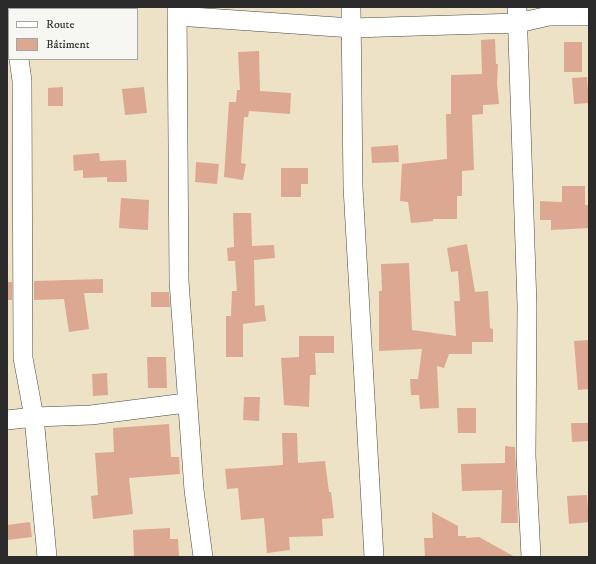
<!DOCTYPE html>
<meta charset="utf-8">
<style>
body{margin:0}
#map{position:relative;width:596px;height:564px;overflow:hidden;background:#ede2c5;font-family:"IM FELL DW Pica",serif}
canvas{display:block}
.frame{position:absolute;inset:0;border:8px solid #2b2b2b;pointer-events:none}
.legend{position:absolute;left:8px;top:8px;width:130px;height:52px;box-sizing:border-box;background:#f6f6f2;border:1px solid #a5a5a2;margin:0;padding:5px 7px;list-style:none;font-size:12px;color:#2b2b2b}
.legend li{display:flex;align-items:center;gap:8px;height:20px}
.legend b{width:20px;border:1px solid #a5a5a2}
</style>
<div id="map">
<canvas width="596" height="564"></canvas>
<div class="frame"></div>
<ul class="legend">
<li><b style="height:5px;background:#fff"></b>Route</li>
<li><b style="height:11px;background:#dca891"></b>Bâtiment</li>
</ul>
</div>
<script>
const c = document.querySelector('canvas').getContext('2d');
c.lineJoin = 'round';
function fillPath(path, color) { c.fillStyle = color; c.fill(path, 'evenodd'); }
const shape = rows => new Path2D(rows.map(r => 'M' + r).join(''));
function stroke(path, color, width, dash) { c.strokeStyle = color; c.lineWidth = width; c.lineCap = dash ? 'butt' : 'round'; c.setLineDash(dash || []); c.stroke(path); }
const building = shape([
 [495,39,496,64,498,64,497,83,499,104,483,105,483,114,472,115,474,170,462,171,462,196,457,196,457,219,433,219,433,221,411,223,408,202,400,201,402,164,447,159,446,114,451,114,451,75,482,74,481,40],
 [564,42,582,42,582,72,564,72],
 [259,51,260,91,291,93,290,114,249,111,248,117,244,117,241,163,246,164,243,180,224,177,229,102,236,102,237,90,240,90,238,52],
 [587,77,589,103,574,104,572,78],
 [63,87,63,106,48,106,48,88],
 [144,87,147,113,125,115,122,89],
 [398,145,399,162,372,163,371,147],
 [99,153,100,161,126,160,127,182,107,182,107,177,83,178,83,170,74,171,73,155],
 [196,162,219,164,217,184,195,182],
 [281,168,308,168,308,184,301,184,301,197,281,197],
 [562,186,585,186,585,205,589,205,589,228,551,230,551,220,540,220,540,201,562,202],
 [121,198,149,200,148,230,119,228],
 [233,213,251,213,252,246,274,245,275,258,254,260,255,306,264,305,266,321,243,324,243,357,226,357,226,316,231,316,232,291,237,291,235,261,228,261,227,248,234,247],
 [467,244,475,292,488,291,490,328,493,329,493,342,472,342,472,354,449,354,444,368,437,366,439,408,420,409,419,395,411,395,410,379,418,379,422,349,379,351,379,291,382,291,381,264,409,263,412,330,456,336,454,301,460,301,458,271,451,272,447,248],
 [103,279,103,293,84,293,89,329,69,332,64,299,34,300,34,281],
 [7,282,12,282,12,300,7,300],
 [151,292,169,292,170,307,151,307],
 [299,336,334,336,334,353,315,353,316,375,310,375,309,407,284,405,281,358,299,357],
 [589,340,589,389,578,390,574,341],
 [147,357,166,357,167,388,148,388],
 [107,373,108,395,93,396,92,374],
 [244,397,260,397,259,421,243,420],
 [457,408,476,408,476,433,458,433],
 [571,423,589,423,589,441,572,442],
 [169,424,171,457,179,457,180,474,129,478,133,514,93,519,91,496,98,495,95,453,114,452,113,428],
 [282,433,297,433,298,463,325,461,329,492,331,492,334,518,322,519,323,536,289,537,290,550,267,553,264,518,241,520,238,488,227,489,225,469,283,465],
 [505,446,515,447,518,523,501,523,502,490,462,491,461,464,505,463],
 [587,495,589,522,569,524,567,496],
 [432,512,458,526,458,536,466,536,466,538,479,537,515,557,425,557,424,538,433,538],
 [30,522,32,537,7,540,7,525],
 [170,528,170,539,178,539,179,556,134,557,133,530]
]);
const minor = shape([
 [14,7,15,9],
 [177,7,179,281,194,490,203,557],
 [351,7,353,187,374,557],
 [517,7,527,305,526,456,531,557],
 [177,16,352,28,518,23,549,16,589,16],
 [19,59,22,81,23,358,34,417,47,557],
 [7,420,34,417,91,415,186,403]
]);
fillPath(building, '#dca891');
stroke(minor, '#484642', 20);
stroke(minor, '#fff', 19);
</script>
